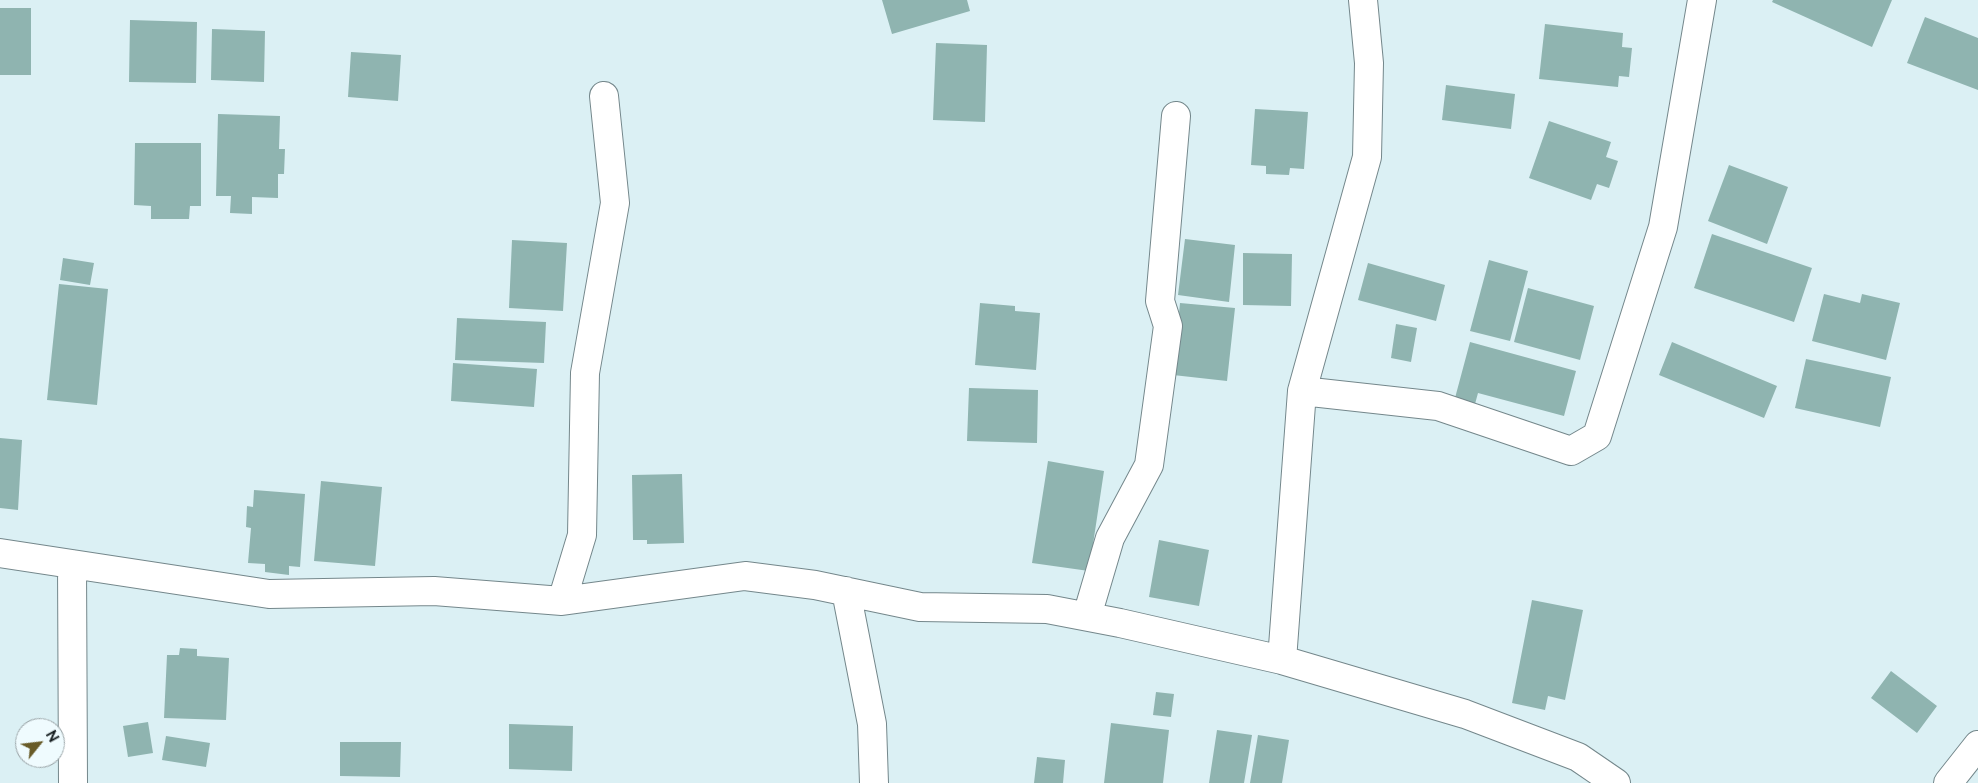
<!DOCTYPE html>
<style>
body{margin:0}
#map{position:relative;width:1978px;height:783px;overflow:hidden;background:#dbf0f4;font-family:Raleway,sans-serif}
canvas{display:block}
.north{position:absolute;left:15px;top:718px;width:50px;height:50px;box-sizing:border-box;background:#effbfe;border:1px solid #99a3a6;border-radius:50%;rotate:61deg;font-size:14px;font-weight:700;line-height:20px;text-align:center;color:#182022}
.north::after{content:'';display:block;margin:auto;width:18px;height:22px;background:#685b28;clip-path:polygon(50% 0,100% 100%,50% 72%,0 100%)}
</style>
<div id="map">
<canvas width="1978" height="783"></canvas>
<div class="north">N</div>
</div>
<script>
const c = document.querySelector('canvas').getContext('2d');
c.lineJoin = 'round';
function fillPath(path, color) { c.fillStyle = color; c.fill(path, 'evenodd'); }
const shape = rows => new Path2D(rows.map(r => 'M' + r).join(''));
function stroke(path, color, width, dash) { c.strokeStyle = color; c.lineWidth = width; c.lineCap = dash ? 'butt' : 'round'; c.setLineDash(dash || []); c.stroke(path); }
const building = shape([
 [882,0,967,0,970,11,892,34],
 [1773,0,1892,0,1872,47,1772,2],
 [0,8,31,8,31,75,0,75],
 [1925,17,1978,38,1978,90,1907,63],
 [130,20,197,22,196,83,129,82],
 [1545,24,1623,33,1622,47,1632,48,1629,77,1619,76,1618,87,1539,79],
 [212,29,265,31,264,82,211,80],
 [936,43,987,45,985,122,933,120],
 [351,52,401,55,398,101,348,97],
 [1446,85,1515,94,1511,129,1442,120],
 [1255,109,1308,112,1304,169,1290,168,1289,175,1266,174,1266,166,1251,165],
 [218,114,280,116,279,149,285,149,284,174,278,174,278,198,252,197,252,214,230,213,231,196,216,196],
 [1549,121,1611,142,1606,157,1618,161,1609,188,1597,184,1591,200,1529,178],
 [135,143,201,143,201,206,190,206,189,219,151,219,151,206,134,205],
 [1729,165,1788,187,1767,244,1708,221],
 [1712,234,1812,268,1794,322,1694,288],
 [1185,239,1235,245,1229,302,1178,295],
 [512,240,567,243,563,311,509,308],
 [1243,253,1292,254,1291,306,1243,305],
 [63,258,94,263,90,285,60,280],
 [1489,260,1528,271,1510,341,1470,331],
 [1368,263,1445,285,1436,321,1358,300],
 [59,284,108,289,97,405,47,400],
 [1528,288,1594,306,1580,360,1514,342],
 [1824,294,1860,303,1862,294,1900,303,1886,360,1812,341],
 [980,303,1015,306,1015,311,1040,313,1036,370,975,365],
 [1180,303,1235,308,1227,381,1173,375],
 [457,318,546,322,544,363,455,360],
 [1396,324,1417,328,1411,362,1391,358],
 [1470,342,1576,371,1564,416,1478,393,1475,404,1455,398],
 [1672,342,1777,386,1764,418,1659,375],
 [1806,359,1891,377,1880,427,1795,408],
 [453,363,537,369,534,407,451,401],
 [969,388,1038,390,1037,443,967,441],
 [0,438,22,440,18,510,0,508],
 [1048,461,1104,471,1089,571,1032,563],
 [682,474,684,543,647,544,647,540,633,540,632,475],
 [321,481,382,487,375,566,314,561],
 [254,490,305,494,300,567,289,566,289,575,265,572,265,564,248,563,251,528,246,527,247,506,253,507],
 [1159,540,1209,550,1199,606,1149,597],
 [1532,600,1583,610,1565,700,1548,696,1545,710,1512,703],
 [180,648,197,649,197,656,229,658,226,720,164,718,167,655,179,655],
 [1891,671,1937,706,1917,733,1871,698],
 [1156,692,1174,694,1171,717,1153,715],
 [148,722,153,753,128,757,123,726],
 [1111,723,1169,730,1163,783,1104,783],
 [509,724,573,726,572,771,509,769],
 [1217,730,1252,735,1244,783,1209,783],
 [1258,735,1289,740,1282,783,1250,783],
 [166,736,210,743,206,767,162,760],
 [340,742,401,742,400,777,340,776],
 [1037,757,1065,760,1063,783,1034,783]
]);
const minor = shape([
 [1302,391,1438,406,1571,451,1597,436,1663,227,1702,0],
 [0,553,269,594,434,591,562,601,745,576,815,585,920,607,1047,609,1120,623,1282,660,1465,714,1578,757,1616,783],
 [72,564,73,783],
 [846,591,872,724,874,783],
 [562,601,582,535,585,373,615,203,604,96],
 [1087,616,1110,538,1149,465,1168,326,1160,301,1176,116],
 [1282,660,1302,391,1367,157,1369,63,1363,0],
 [1948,783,1978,745]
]);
fillPath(building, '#8fb4b0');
stroke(minor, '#74878b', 30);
stroke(minor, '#fff', 28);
</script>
